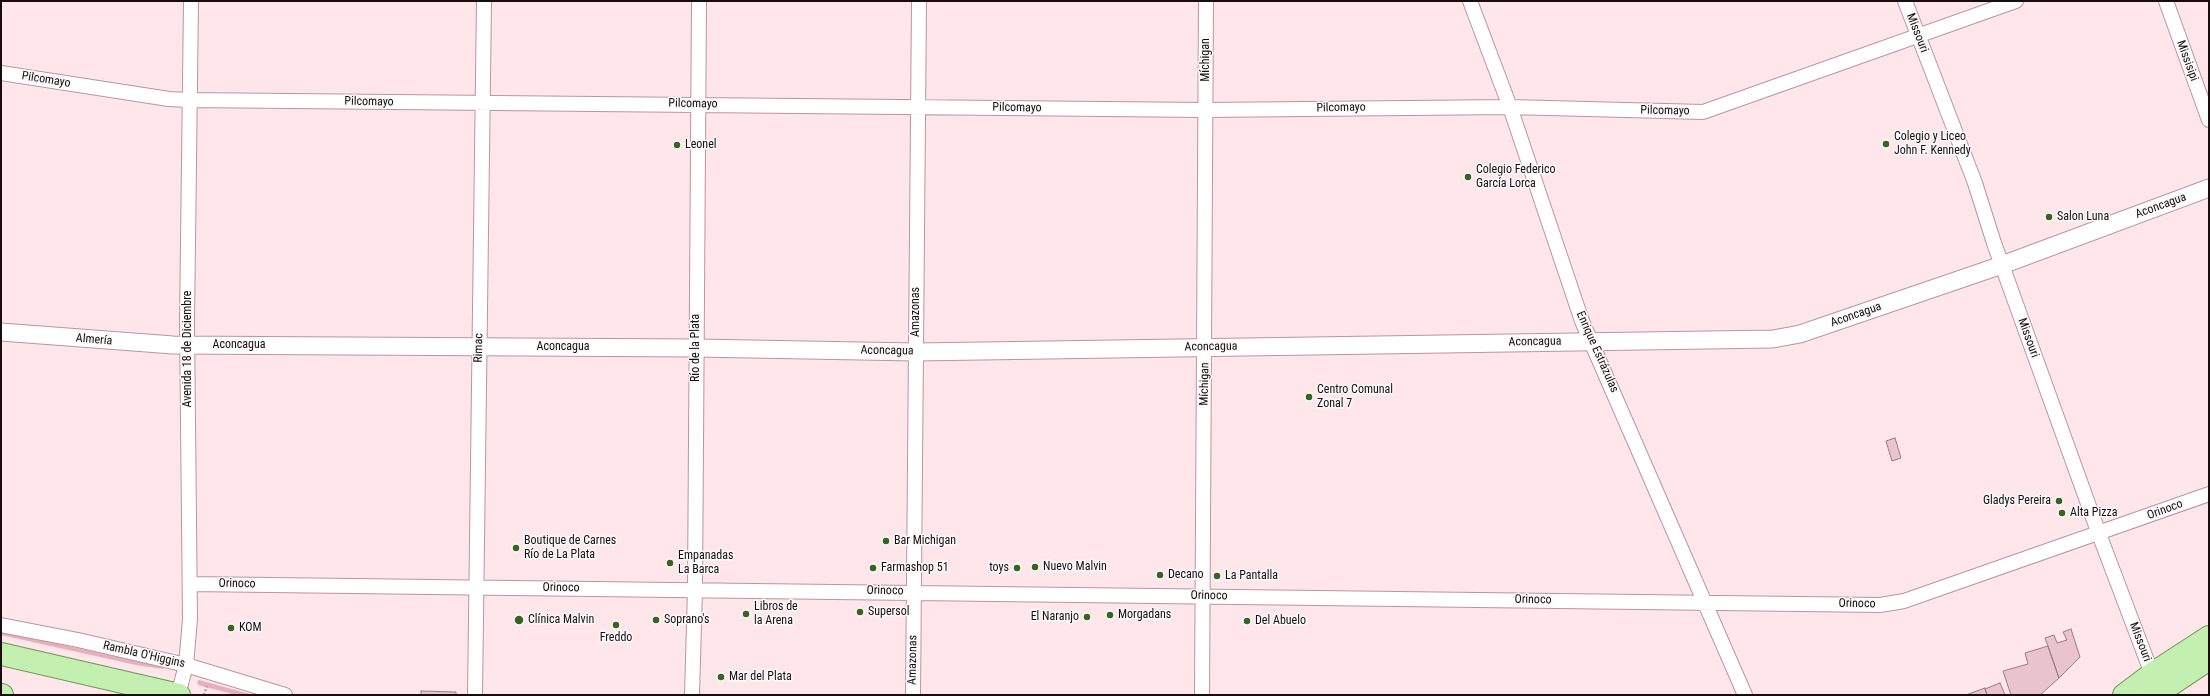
<!DOCTYPE html>
<meta charset="utf-8">
<style>
body{margin:0}
#map{position:relative;width:2210px;height:696px;overflow:hidden;background:#fee6eb;font-family:"Roboto Condensed",sans-serif}
canvas{display:block}
.frame{position:absolute;inset:0;border:2px solid #180c0f;pointer-events:none}
</style>
<div id="map">
<canvas width="2210" height="696"></canvas>
<div class="frame"></div>
</div>
<script>
const c = document.querySelector('canvas').getContext('2d');
c.lineJoin = 'round';
function fillPath(path, color) { c.fillStyle = color; c.fill(path, 'evenodd'); }
const shape = rows => new Path2D(rows.map(r => 'M' + r).join(''));
function stroke(path, color, width, dash) { c.strokeStyle = color; c.lineWidth = width; c.lineCap = dash ? 'butt' : 'round'; c.setLineDash(dash || []); c.stroke(path); }
function label(font, color, halo, rows, align = 'center') {
  c.font = font + ' "Roboto Condensed",sans-serif'; c.lineWidth = 3; c.setLineDash([]); c.textBaseline = 'middle'; c.strokeStyle = halo; c.fillStyle = color; for (const [text, x, y, turn = 0] of rows) {
    c.save(); c.translate(x, y); c.rotate((+turn || 0) * Math.PI / 180); c.textAlign = isNaN(turn) ? turn : align; if (halo) c.strokeText(text, 0, 0); c.fillText(text, 0, 0); c.restore();
  }
}
const green = shape([
 [1,631,162,667,163,669,136,665,1,635],
 [199,680,228,688,254,695,236,695,198,685,197,682]
]);
const building = shape([
 [1895,438,1901,458,1892,461,1886,441,1895,438],
 [2071,629,2080,657,2059,678,2045,638,2054,635,2057,643,2067,640,2063,632,2071,629],
 [2048,646,2059,678,2040,695,2011,695,2003,671,2028,664,2025,653,2048,646],
 [2000,683,2005,695,1987,695,1985,689,2000,683],
 [1985,688,1987,695,1966,695,1985,688],
 [421,691,456,692,456,695,421,695,421,691]
]);
const path = shape([
 [204,695,207,686]
]);
const minor = shape([
 [1470,1,1510,107,1582,321,1745,695],
 [1905,1,1975,183,1994,243,2099,534,2152,674],
 [2166,1,2209,120],
 [1,73,169,99,189,100,1205,110,1510,107,1703,112,2016,1],
 [190,584,1880,605,1904,601,2209,494],
 [1,625,78,640,186,665,285,695],
 [178,695,186,665,190,619,187,323,191,1],
 [475,695,484,1],
 [692,695,695,589,699,1],
 [913,695,919,1],
 [1202,695,1206,1]
]);
const tertiary = shape([
 [1,332,173,345,696,348,916,352,1773,339,1800,334,2002,265,2209,188]
]);
const primary = shape([
 [1,654,179,695],
 [1,695,2,695],
 [2124,695,2152,674,2209,637],
 [2155,695,2209,659]
]);
const markers = [
 [1886,144,4,"#376422"],
 [677,145,4,"#376422"],
 [1468,177,4,"#376422"],
 [2049,217,4,"#376422"],
 [1309,397,4,"#376422"],
 [2059,501,4,"#376422"],
 [2062,513,4,"#376422"],
 [886,541,4,"#376422"],
 [516,548,4,"#376422"],
 [670,563,4,"#376422"],
 [1035,567,4,"#376422"],
 [873,568,4,"#376422"],
 [1017,568,4,"#376422"],
 [1160,575,4,"#376422"],
 [1217,576,4,"#376422"],
 [860,612,4,"#376422"],
 [746,614,4,"#376422"],
 [1110,615,4,"#376422"],
 [1087,617,4,"#376422"],
 [519,620,5,"#376422"],
 [656,620,4,"#376422"],
 [1247,621,4,"#376422"],
 [616,625,4,"#376422"],
 [231,628,4,"#376422"],
 [721,677,4,"#376422"]
];
const streetNames = [
 ["Missouri",1917,33,69],
 ["Míchigan",1206,60,-90],
 ["Missisipi",2187,61,70],
 ["Pilcomayo",46,80,9],
 ["Pilcomayo",369,102,1],
 ["Pilcomayo",693,104,1],
 ["Pilcomayo",1017,108,1],
 ["Pilcomayo",1341,108,-1],
 ["Pilcomayo",1665,111,1],
 ["Aconcagua",2161,206,-20],
 ["Amazonas",916,312,-90],
 ["Aconcagua",1856,315,-19],
 ["Missouri",2028,338,70],
 ["Almería",94,340,5],
 ["Aconcagua",1535,342,-1],
 ["Aconcagua",239,345],
 ["Aconcagua",563,347],
 ["Aconcagua",1211,347,-1],
 ["Rimac",479,348,-89],
 ["Río de la Plata",696,348,-90],
 ["Avenida 18 de Diciembre",188,349,-90],
 ["Aconcagua",887,351,1],
 ["Enrique Estrázulas",1597,352,66],
 ["Míchigan",1205,384,-89],
 ["Orinoco",2165,510,-20],
 ["Orinoco",237,584,1],
 ["Orinoco",561,588,1],
 ["Orinoco",885,591,1],
 ["Orinoco",1209,596,1],
 ["Orinoco",1533,600,1],
 ["Orinoco",1857,604,1],
 ["Missouri",2140,642,69],
 ["Rambla O'Higgins",144,655,13],
 ["Amazonas",913,660,-89]
];
const poiNames = [
 ["Colegio y Liceo",1894,137],
 ["John F. Kennedy",1894,151],
 ["Leonel",685,145],
 ["Colegio Federico",1476,170],
 ["García Lorca",1476,184],
 ["Salon Luna",2057,217],
 ["Centro Comunal",1317,390],
 ["Zonal 7",1317,404],
 ["Gladys Pereira",2051,501,"right"],
 ["Alta Pizza",2070,513],
 ["Boutique de Carnes",524,541],
 ["Río de La Plata",524,555],
 ["Bar Michigan",894,541],
 ["Empanadas",678,556],
 ["La Barca",678,570],
 ["Nuevo Malvin",1043,567],
 ["Farmashop 51",881,568],
 ["toys",1009,568,"right"],
 ["Decano",1168,575],
 ["La Pantalla",1225,576],
 ["Libros de",754,607],
 ["la Arena",754,621],
 ["Supersol",868,612],
 ["Morgadans",1118,615],
 ["El Naranjo",1079,617,"right"],
 ["Clínica Malvin",528,620],
 ["Soprano's",664,620],
 ["Del Abuelo",1255,621],
 ["KOM",239,628],
 ["Freddo",616,638,"center"],
 ["Mar del Plata",729,677]
];
fillPath(green, '#e7afbb');
fillPath(building, '#eac4cc');
stroke(building, '#9c7a81', 1);
stroke(minor, '#b9969d', 16);
stroke(tertiary, '#b9969d', 19);
stroke(primary, '#6d9856', 24);
stroke(path, '#b19da1', 2.5, [2, 2]);
stroke(minor, '#fff', 14);
stroke(tertiary, '#fff', 17);
stroke(primary, '#c3efb0', 22);
for (const [x, y, r, color] of markers) { const dot = new Path2D(); dot.arc(x, y, r, 0, 2 * Math.PI); c.fillStyle = color; c.fill(dot); stroke(dot, '#fafafa', 1.5); }
label('12px', '#180c0f', '#fafafa', streetNames);
label('12px', '#180c0f', '#fafafa', poiNames, 'left');
</script>
